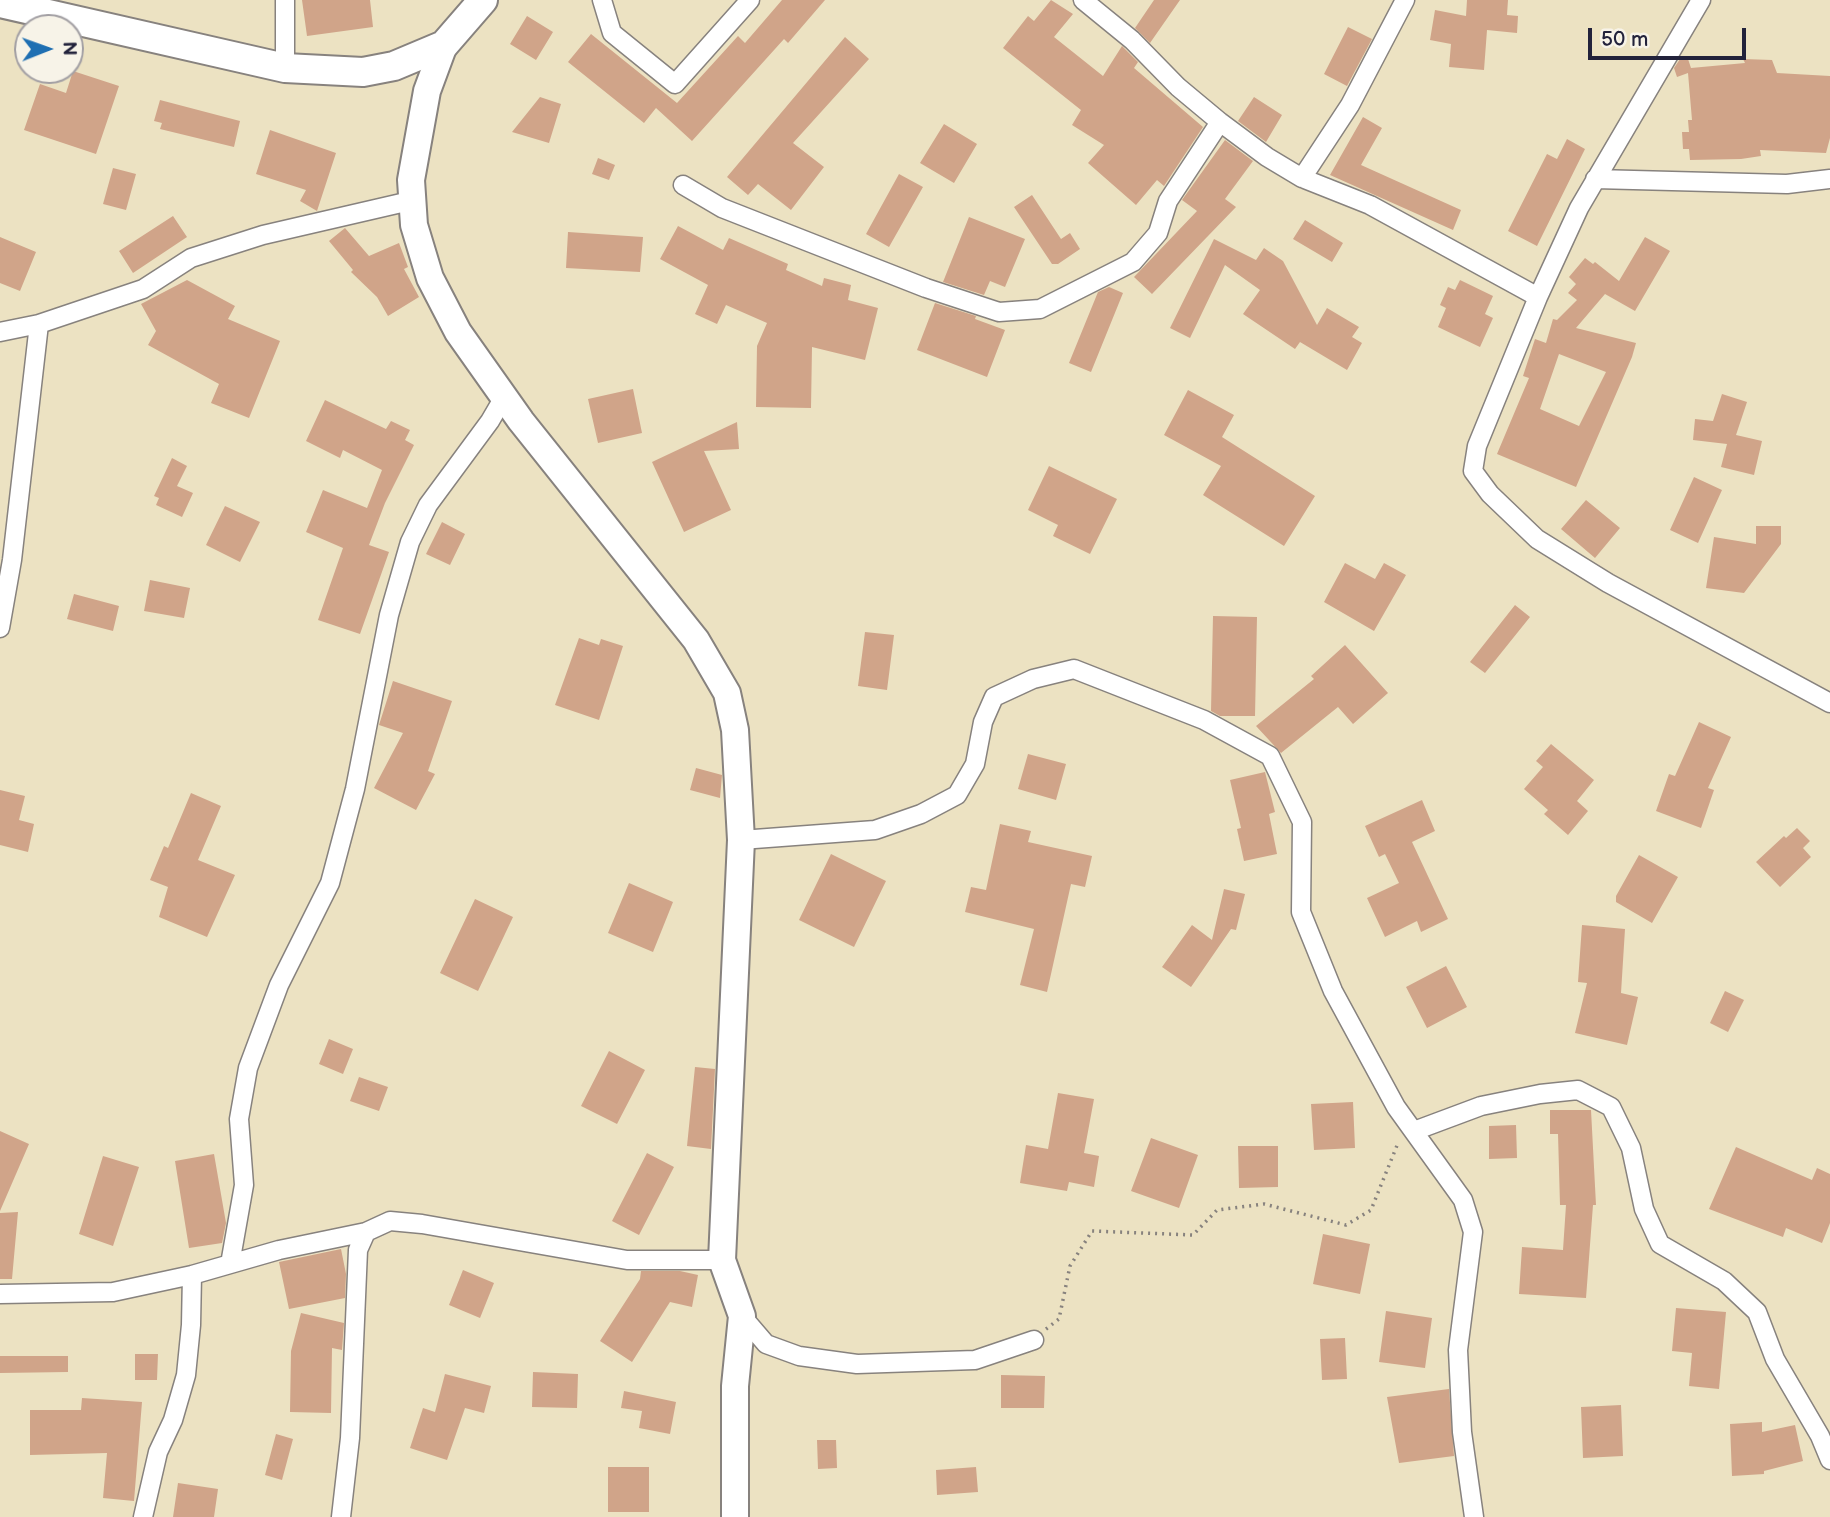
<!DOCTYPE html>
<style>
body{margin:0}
#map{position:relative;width:1830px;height:1517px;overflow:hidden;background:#ece2c2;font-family:"Balsamiq Sans",sans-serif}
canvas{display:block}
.north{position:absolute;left:14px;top:14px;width:70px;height:70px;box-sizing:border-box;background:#f7f3e8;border:2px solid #a29fa3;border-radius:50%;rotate:89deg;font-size:19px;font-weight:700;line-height:28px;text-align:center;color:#22223b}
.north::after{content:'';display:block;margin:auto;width:24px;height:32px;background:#1f6fb2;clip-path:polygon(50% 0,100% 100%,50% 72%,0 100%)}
.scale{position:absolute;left:1588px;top:28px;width:158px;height:32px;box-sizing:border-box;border:4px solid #22223b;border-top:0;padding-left:9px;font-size:21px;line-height:24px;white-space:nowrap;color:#22223b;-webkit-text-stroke:5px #f7f3e8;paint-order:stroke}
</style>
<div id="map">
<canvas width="1830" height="1517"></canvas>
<div class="north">N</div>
<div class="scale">50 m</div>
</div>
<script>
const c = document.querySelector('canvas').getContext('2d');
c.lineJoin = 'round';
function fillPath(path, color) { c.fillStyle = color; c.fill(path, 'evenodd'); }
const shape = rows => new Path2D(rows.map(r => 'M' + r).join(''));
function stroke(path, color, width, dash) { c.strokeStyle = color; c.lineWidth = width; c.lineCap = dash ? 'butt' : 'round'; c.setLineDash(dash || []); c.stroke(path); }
const building = shape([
 [302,0,370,0,373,27,307,36],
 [782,0,825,0,788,43,784,39,692,141,656,108,644,123,568,62,591,34,677,103,738,36,745,43],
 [1051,0,1073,14,1054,37,1103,76,1122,46,1138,62,1134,68,1203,127,1164,186,1157,180,1136,205,1088,163,1104,145,1072,125,1081,110,1003,48,1028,16,1034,21],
 [1154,0,1180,0,1150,43,1135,28],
 [1467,0,1508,0,1507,15,1518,16,1517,33,1487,30,1484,70,1449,67,1451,44,1430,40,1435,10,1466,16],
 [527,16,553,32,536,60,510,44],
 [1348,27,1372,39,1347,86,1324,74],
 [845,37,869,59,793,143,824,167,791,210,758,184,748,195,727,177],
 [1687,56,1691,68,1745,63,1743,59,1772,60,1777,73,1830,76,1830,138,1826,153,1760,150,1761,156,1741,159,1690,160,1689,149,1683,149,1682,132,1689,132,1688,120,1692,120,1688,73,1677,77,1674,68,1680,59],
 [73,71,119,86,96,154,24,130,40,84,66,93],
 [540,97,561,104,549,143,512,132],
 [1254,97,1282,115,1266,142,1238,121],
 [160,100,240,121,234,147,160,129,162,123,154,121],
 [1363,117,1382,128,1361,165,1461,210,1453,230,1330,175],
 [944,124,977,144,954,183,920,163],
 [270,130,336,153,317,211,300,201,306,190,256,174],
 [1567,139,1585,149,1537,246,1508,231,1547,154,1557,159],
 [1225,140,1253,161,1225,199,1236,207,1152,294,1134,277,1197,211,1182,200],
 [598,158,615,165,609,180,592,174],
 [113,168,136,174,126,210,103,204],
 [899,174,923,187,889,247,866,234],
 [1032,195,1061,239,1070,233,1080,249,1058,264,1052,264,1014,207],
 [173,216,187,237,133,273,119,251],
 [969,217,1025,239,1005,287,990,281,984,295,943,282],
 [1305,220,1343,243,1332,262,1293,239],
 [678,226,723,250,729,238,788,264,786,270,822,286,824,278,851,285,848,300,878,308,865,360,812,347,811,408,756,407,757,346,767,323,726,305,717,324,695,314,708,285,660,259],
 [345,228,369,256,399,243,408,267,404,269,419,297,388,316,377,297,351,272,353,270,329,241],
 [568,232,643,237,640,272,566,268],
 [0,237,36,252,20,291,0,283],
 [1645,237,1670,251,1635,311,1605,294,1576,328,1636,343,1632,357,1576,487,1497,454,1529,378,1523,376,1535,339,1546,343,1553,319,1557,320,1577,300,1568,293,1576,284,1569,277,1585,258,1593,264,1595,262,1619,281],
 [1559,354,1606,372,1579,426,1540,409],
 [1214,239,1256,260,1264,248,1283,261,1317,325,1327,308,1359,327,1352,337,1362,343,1347,370,1300,342,1295,349,1243,314,1260,290,1225,265,1190,338,1170,328],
 [187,280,235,306,228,319,280,341,249,418,211,403,219,384,148,345,156,331,141,304],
 [1460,280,1493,296,1485,314,1493,318,1480,347,1438,327,1446,308,1440,305,1448,287,1455,290],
 [1109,287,1123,293,1091,372,1069,363,1098,292],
 [935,303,976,316,975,319,1005,330,987,377,917,350],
 [633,389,642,433,598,443,588,399],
 [1188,390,1234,415,1222,437,1315,496,1284,546,1203,495,1221,466,1164,435],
 [1722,394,1747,402,1736,435,1762,441,1754,475,1721,467,1727,444,1693,440,1695,419,1713,421],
 [325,400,386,429,391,421,410,430,405,440,414,445,385,503,369,545,389,552,360,634,318,620,343,548,306,532,323,490,367,508,382,470,343,450,340,458,306,441],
 [737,422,739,449,704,451,731,510,684,532,652,462],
 [172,458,187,466,177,486,193,493,182,517,156,505,159,498,154,496],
 [1049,466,1117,499,1090,554,1053,536,1058,525,1028,510],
 [1694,477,1722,490,1698,543,1670,530],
 [1586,500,1620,528,1595,558,1561,529],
 [225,506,260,522,240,562,206,545],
 [442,522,465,534,450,565,426,554],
 [1756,526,1781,526,1781,544,1744,593,1706,588,1714,537,1756,544],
 [1345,563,1375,579,1384,563,1406,575,1374,631,1324,602],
 [150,580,190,588,184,618,144,611],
 [74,594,119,606,113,631,67,619],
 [1515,605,1530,617,1485,673,1470,662],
 [1213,616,1257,617,1255,716,1220,716,1211,711],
 [865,632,894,635,887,690,858,686],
 [579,638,599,645,601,639,623,646,599,720,555,705],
 [1345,645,1388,693,1353,724,1338,707,1281,753,1256,726,1314,679,1311,676],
 [393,681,452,701,428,771,435,774,416,810,374,788,403,733,379,725],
 [1699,722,1731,737,1708,788,1714,790,1701,828,1656,811,1669,774,1675,776],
 [1551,744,1594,780,1577,801,1588,811,1568,835,1544,814,1548,810,1524,789,1543,767,1536,761],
 [1028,754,1066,764,1056,800,1018,789],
 [696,768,722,775,720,798,690,790],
 [1265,772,1275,812,1269,814,1277,854,1244,861,1237,829,1241,828,1230,780],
 [0,790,25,796,19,820,34,824,28,852,0,845],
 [191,793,221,806,198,860,235,875,207,937,159,917,168,887,150,880,164,846,168,848],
 [1422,800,1435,831,1412,842,1448,919,1421,932,1417,921,1385,937,1367,898,1399,883,1385,854,1379,857,1365,826],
 [1000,824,1031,831,1028,842,1092,856,1085,887,1071,884,1047,992,1020,985,1034,929,965,912,971,887,986,890],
 [1797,828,1810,841,1803,848,1811,857,1780,887,1756,862,1784,836,1786,838],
 [831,854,886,881,854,947,799,920],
 [1639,855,1678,877,1652,923,1616,902,1616,896],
 [629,883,673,902,653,952,608,933],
 [1224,889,1245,894,1236,930,1231,929,1191,987,1162,967,1192,925,1212,940],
 [475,899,513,917,478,991,440,973],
 [1582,925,1625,929,1621,993,1638,997,1627,1045,1575,1033,1587,983,1578,982],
 [1446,966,1467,1007,1427,1028,1406,987],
 [1725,991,1744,1000,1728,1032,1710,1023],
 [329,1039,353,1049,343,1074,319,1064],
 [609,1051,645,1070,617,1124,581,1106],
 [695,1067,715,1069,711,1149,687,1146],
 [359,1077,388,1087,379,1111,350,1101],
 [1058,1093,1094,1099,1084,1153,1099,1156,1094,1187,1069,1182,1067,1191,1020,1183,1026,1145,1048,1149],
 [1353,1102,1355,1148,1314,1150,1311,1104],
 [1550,1110,1591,1110,1596,1205,1593,1205,1586,1298,1519,1294,1522,1247,1563,1250,1566,1205,1560,1205,1558,1134,1550,1134],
 [1516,1125,1517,1158,1489,1159,1489,1126],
 [0,1131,29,1144,0,1211],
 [1151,1138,1198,1155,1179,1208,1131,1191],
 [1238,1146,1278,1146,1278,1187,1239,1188],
 [1736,1147,1812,1180,1817,1168,1830,1174,1830,1223,1822,1243,1786,1228,1783,1237,1709,1209],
 [647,1153,674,1167,639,1235,612,1221],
 [214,1154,226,1223,222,1243,189,1248,175,1161],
 [103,1156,139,1167,113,1246,79,1234],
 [18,1212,12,1279,0,1279,0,1213],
 [1323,1234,1370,1244,1360,1294,1313,1284],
 [341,1249,346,1274,345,1298,289,1309,279,1262],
 [463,1270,494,1283,480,1318,449,1305],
 [641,1271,680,1271,698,1275,692,1307,670,1302,632,1362,600,1341,640,1279],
 [1676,1308,1726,1312,1719,1389,1689,1386,1692,1353,1672,1351],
 [1386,1311,1432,1318,1425,1368,1379,1362],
 [301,1313,344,1323,342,1350,332,1348,331,1413,290,1412,291,1351],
 [1345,1338,1347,1379,1322,1380,1320,1339],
 [135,1354,158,1354,157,1380,135,1380],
 [0,1356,68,1356,68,1372,0,1373],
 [533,1372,578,1374,577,1408,532,1407],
 [445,1374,491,1386,484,1413,465,1408,447,1460,410,1448,423,1408,435,1412],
 [1001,1375,1045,1376,1044,1408,1001,1408],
 [1449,1389,1454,1456,1399,1463,1387,1397],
 [624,1391,676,1402,670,1434,639,1428,642,1411,621,1408],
 [82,1398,142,1402,134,1501,103,1498,107,1453,30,1455,30,1410,81,1410],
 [1621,1405,1623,1456,1583,1458,1581,1407],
 [1762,1422,1762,1432,1795,1425,1803,1461,1764,1471,1764,1474,1732,1476,1730,1424],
 [276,1434,293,1439,282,1480,265,1475],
 [817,1440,836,1440,837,1468,818,1469],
 [608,1467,649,1467,649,1512,608,1512],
 [976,1467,978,1492,937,1495,936,1470],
 [178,1483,218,1489,214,1517,173,1517]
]);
const path = shape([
 [1046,1329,1059,1319,1070,1266,1092,1231,1193,1235,1217,1210,1264,1204,1346,1225,1371,1210,1398,1143]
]);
const street = shape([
 [602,0,612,33,675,84,750,0],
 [1083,0,1132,40,1178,87,1220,122,1267,157,1302,178],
 [1405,0,1350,105,1302,178,1370,205,1538,297],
 [1701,0,1579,208,1538,297,1477,446,1473,471,1490,494,1537,539,1608,583,1830,703],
 [285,68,285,0],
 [1595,179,1787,184,1830,179],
 [683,185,722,208,926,288,999,312,1040,309,1133,262,1158,233,1168,201,1220,122],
 [0,332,39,324,143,289,191,258,263,235,410,201],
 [0,628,12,560,39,324],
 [741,840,875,830,921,814,957,795,975,764,983,722,994,697,1033,679,1074,669,1204,720,1270,756,1302,822,1301,912,1333,991,1396,1107,1463,1200,1473,1232,1458,1350,1462,1432,1474,1517],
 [1414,1131,1481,1106,1540,1094,1578,1090,1611,1107,1631,1148,1644,1209,1660,1244,1724,1281,1757,1312,1775,1359,1820,1436,1830,1460],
 [230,1264,244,1185,239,1119,248,1068,279,985,330,883,355,789,389,615,410,542,428,505,490,421,504,397],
 [0,1294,113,1292,192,1275,279,1250,366,1232,390,1221,422,1224,627,1260,722,1260],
 [742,1316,766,1344,799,1356,857,1364,975,1360,1034,1340],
 [143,1517,158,1452,173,1420,186,1375,191,1325,192,1275],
 [341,1517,350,1438,358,1250,366,1232]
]);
const secondary = shape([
 [444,45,427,91,411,180,414,225,430,278,458,332,521,421,696,640,727,693,735,730,741,840,722,1260,742,1316,735,1386,735,1517]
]);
const primary = shape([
 [0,3,285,68,363,72,394,66,444,45,483,0]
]);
fillPath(building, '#d0a489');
stroke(street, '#87827e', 21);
stroke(secondary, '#87827e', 30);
stroke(primary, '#87827e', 32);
stroke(path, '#87827e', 3.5, [2, 5]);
stroke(street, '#fff', 18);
stroke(secondary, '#fff', 26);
stroke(primary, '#fff', 28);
</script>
